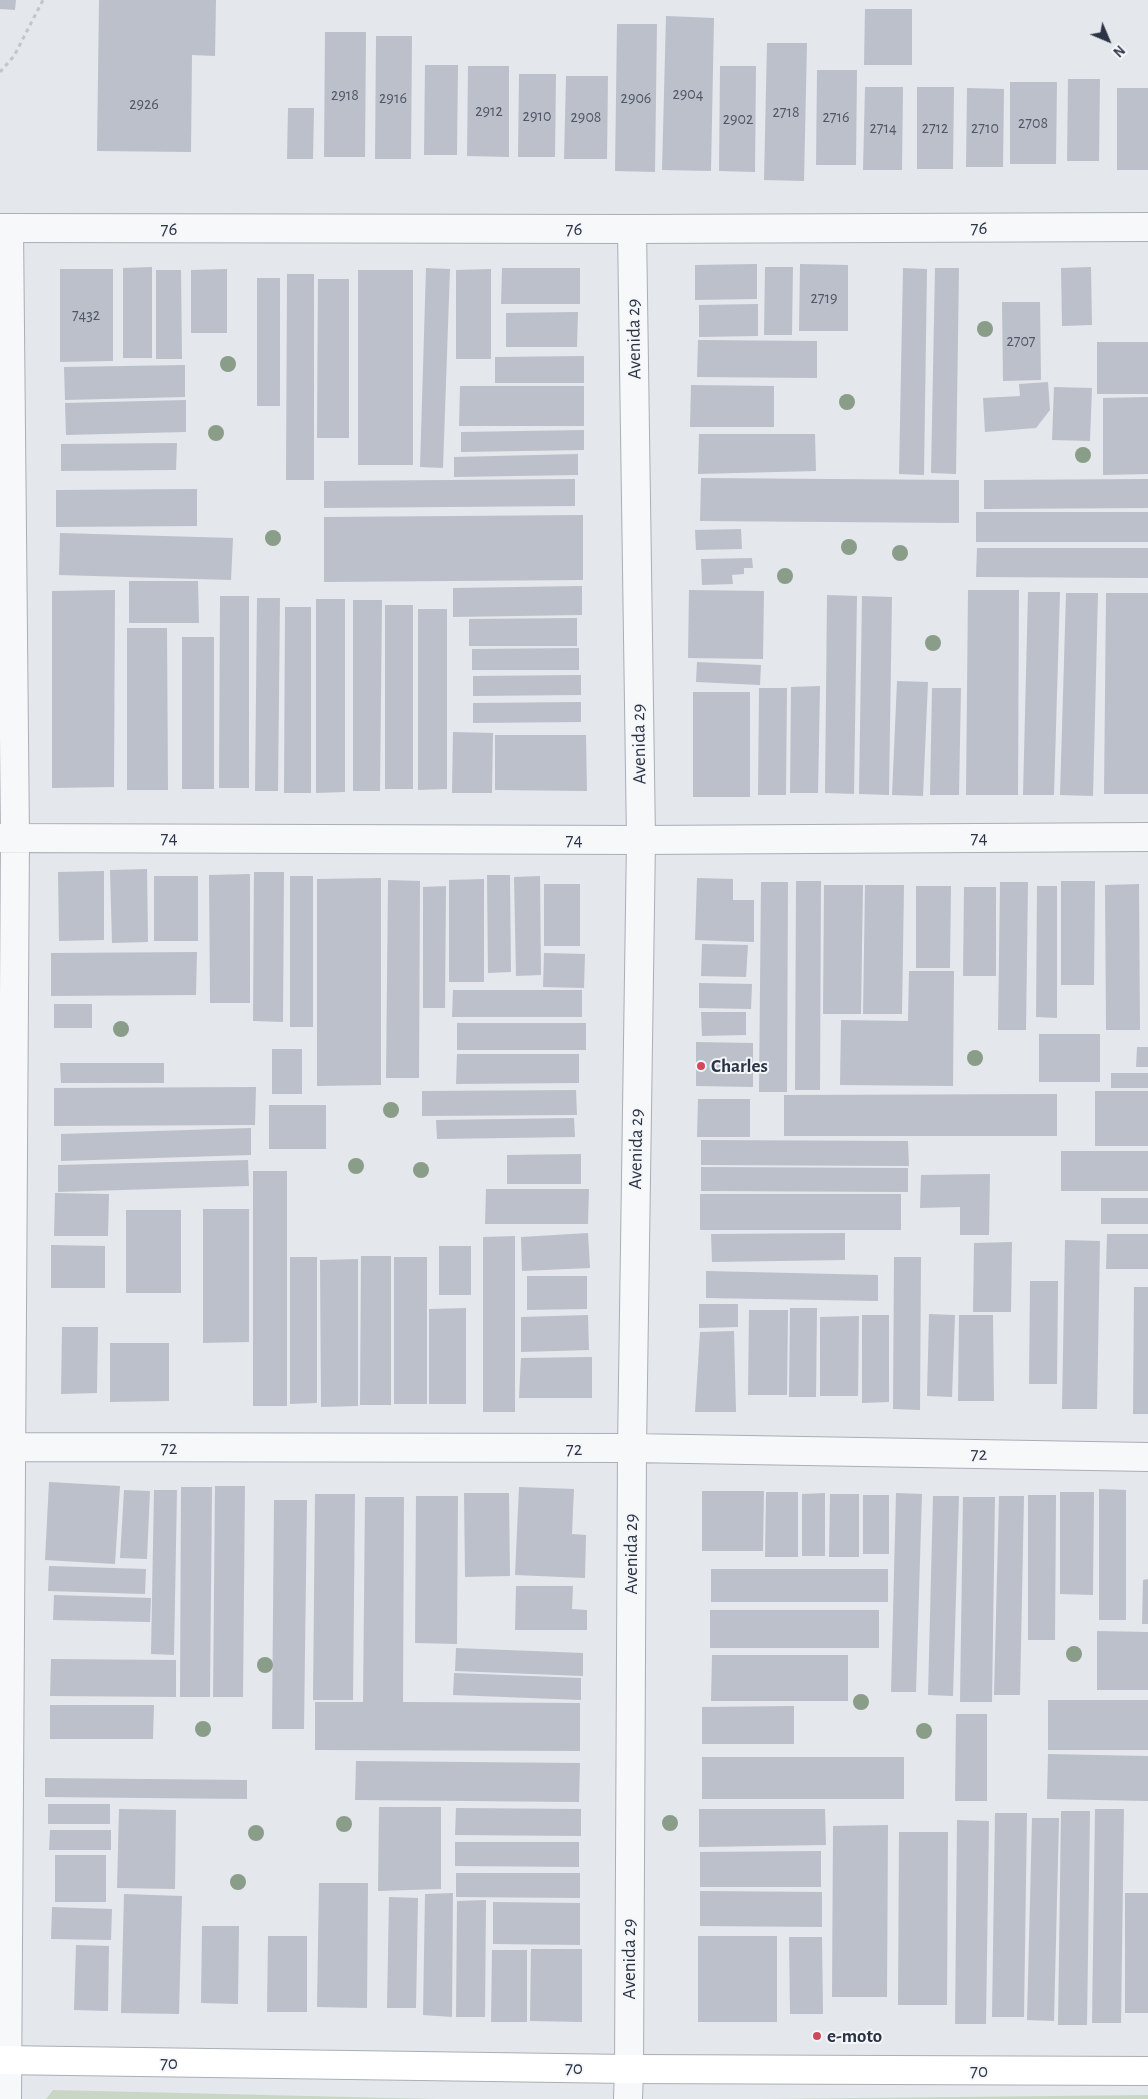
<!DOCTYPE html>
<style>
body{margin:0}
#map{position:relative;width:1148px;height:2099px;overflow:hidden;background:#e4e7ec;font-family:"Alegreya Sans",sans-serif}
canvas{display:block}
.north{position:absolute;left:1083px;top:15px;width:50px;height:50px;-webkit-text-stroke:4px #f4f6f9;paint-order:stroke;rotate:135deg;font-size:14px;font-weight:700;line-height:20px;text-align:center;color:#2b3445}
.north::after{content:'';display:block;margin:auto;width:18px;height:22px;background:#2b3445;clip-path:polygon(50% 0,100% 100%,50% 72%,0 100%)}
</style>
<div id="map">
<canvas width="1148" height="2099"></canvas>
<div class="north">N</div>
</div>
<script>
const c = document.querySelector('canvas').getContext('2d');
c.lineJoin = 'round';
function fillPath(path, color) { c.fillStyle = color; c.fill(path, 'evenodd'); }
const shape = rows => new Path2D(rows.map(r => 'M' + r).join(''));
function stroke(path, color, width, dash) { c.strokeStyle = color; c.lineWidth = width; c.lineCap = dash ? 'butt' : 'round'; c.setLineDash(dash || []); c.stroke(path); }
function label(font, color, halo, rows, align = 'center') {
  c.font = font + ' "Alegreya Sans",sans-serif'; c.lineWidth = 4; c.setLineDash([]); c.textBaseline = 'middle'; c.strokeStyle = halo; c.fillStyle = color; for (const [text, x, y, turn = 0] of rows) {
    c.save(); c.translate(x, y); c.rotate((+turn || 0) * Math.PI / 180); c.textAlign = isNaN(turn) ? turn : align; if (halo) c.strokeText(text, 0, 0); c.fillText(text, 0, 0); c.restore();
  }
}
const green = shape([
 [53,2090,436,2099,46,2099],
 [1148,2095,1148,2099,765,2099]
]);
const building = shape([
 [0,0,16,0,15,10,0,9],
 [99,0,216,0,215,56,192,55,191,152,97,151],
 [865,9,912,9,912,65,864,65],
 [666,16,714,18,711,171,662,170],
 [617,24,657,24,655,172,615,171],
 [325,32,366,32,365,157,324,157],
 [376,36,412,36,411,159,375,159],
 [767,43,807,43,804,181,764,180],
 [425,65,458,65,457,155,424,155],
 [468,66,509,66,509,157,467,156],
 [720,66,756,66,755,172,719,171],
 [817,70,857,70,856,165,816,165],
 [519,74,556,74,555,157,518,157],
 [566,76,608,76,607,159,564,159],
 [1068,79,1100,79,1099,161,1067,161],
 [1010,82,1057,82,1056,164,1010,164],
 [865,87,903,87,902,170,863,170],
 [917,87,954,87,953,169,917,169],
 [967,88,1004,89,1003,167,966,167],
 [1117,88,1148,88,1148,170,1117,170],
 [288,108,314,108,313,159,287,159],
 [757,264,757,299,695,300,695,265],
 [800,264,848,265,848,331,799,331],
 [152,267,152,358,123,358,123,268],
 [765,267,793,267,792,335,764,335],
 [1091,267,1092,325,1062,326,1061,268],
 [426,268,450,269,443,468,420,467],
 [502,268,580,268,580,304,501,304],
 [903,268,927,269,924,475,899,474],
 [935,268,959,268,956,474,931,473],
 [60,269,113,269,113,361,60,362],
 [227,269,227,333,191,333,191,270],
 [491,269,491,359,456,359,456,270],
 [156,270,181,270,182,359,156,359],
 [358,270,413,270,413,465,358,465],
 [287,274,314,274,314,480,286,480],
 [257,278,280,278,280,406,257,406],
 [318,279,349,279,349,438,317,438],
 [1002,302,1040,302,1041,380,1003,381],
 [758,304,758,336,699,337,699,305],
 [578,312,577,347,506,347,506,313],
 [698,340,817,341,817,378,697,377],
 [1097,342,1148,342,1148,394,1097,394],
 [584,356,584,383,495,383,495,357],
 [185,365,185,397,65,400,64,367],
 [1048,382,1050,410,1036,428,985,432,983,398,1020,396,1019,384],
 [691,385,774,386,774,427,690,427],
 [460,386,584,386,584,426,459,426],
 [1054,387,1092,388,1090,441,1052,440],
 [1148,397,1148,474,1103,475,1103,398],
 [186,400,186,432,66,435,65,403],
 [584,430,584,450,461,452,461,432],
 [699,434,815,434,816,471,698,474],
 [177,443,176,470,61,471,61,444],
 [578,454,578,475,454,477,454,457],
 [701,478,959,480,959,523,700,521],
 [575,479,575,506,324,508,324,481],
 [1148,479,1148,508,984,509,984,480],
 [197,489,197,526,56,527,56,490],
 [976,512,1148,512,1148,542,976,542],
 [583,515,583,580,324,582,324,517],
 [741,529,742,549,696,550,695,530],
 [60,533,233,538,231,580,59,575],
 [977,548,1148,548,1148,578,976,577],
 [752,558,753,568,744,568,744,574,732,575,733,584,702,585,701,559],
 [129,581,198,581,199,623,129,623],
 [582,586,582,615,453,617,453,588],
 [115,590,114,787,52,788,52,591],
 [689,590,764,591,763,659,688,658],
 [968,590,1019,590,1018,795,966,795],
 [1028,592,1060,592,1054,795,1023,795],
 [1066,593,1098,593,1093,796,1060,795],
 [1106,593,1148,593,1148,794,1104,794],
 [827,595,857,596,854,794,825,793],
 [220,596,249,596,249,788,219,788],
 [862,596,892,597,889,795,859,794],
 [257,598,280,598,278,791,255,791],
 [316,599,345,599,345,792,316,793],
 [353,600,382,600,380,791,353,791],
 [385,605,413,605,413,789,385,789],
 [285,607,311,607,311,793,284,793],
 [418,609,447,609,447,789,418,790],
 [577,618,577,646,469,646,469,619],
 [127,628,167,628,168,790,127,790],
 [182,637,214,637,214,789,182,789],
 [579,648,579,670,472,670,472,649],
 [697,662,761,665,760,685,696,682],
 [581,675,581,695,473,696,473,676],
 [897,681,928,682,923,796,892,795],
 [820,686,818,793,790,793,791,687],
 [759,688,787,688,786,795,758,795],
 [932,688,961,688,959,795,930,795],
 [693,692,750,692,750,797,693,797],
 [581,702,581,722,473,723,473,703],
 [453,732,493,733,492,793,452,793],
 [495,735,586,735,587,791,495,790],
 [147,869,148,942,112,943,110,870],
 [104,871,104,940,59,941,58,872],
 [254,872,284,872,283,1022,253,1021],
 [250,874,250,1003,210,1003,209,875],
 [487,875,510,875,511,972,488,973],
 [154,876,198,876,198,941,154,941],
 [290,876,313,876,313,1027,290,1027],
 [540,876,541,975,516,976,514,877],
 [381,878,381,1085,317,1086,317,879],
 [697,878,733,879,733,900,754,900,754,942,695,940],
 [484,879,484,982,449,982,449,880],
 [388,880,420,881,419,1078,386,1078],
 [796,881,821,881,820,1090,795,1090],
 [1061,881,1095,881,1094,985,1061,985],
 [761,882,788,882,787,1092,759,1092],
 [1000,882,1028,882,1026,1030,998,1030],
 [544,884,580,884,580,946,544,946],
 [1139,884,1140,1030,1106,1030,1105,885],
 [824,885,863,885,861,1014,823,1014],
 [865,885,904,885,902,1014,863,1014],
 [446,886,445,1008,423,1008,423,887],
 [916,886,951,886,950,968,916,968],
 [1037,886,1057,886,1057,1018,1036,1017],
 [964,887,996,887,996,976,963,976],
 [702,944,748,945,746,977,701,976],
 [197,952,196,995,51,996,51,953],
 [544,953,585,954,584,988,543,987],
 [909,971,954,971,953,1086,840,1085,841,1020,908,1021],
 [699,983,752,984,751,1009,699,1008],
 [453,990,582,990,582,1017,452,1017],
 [54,1004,92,1004,92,1028,54,1028],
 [701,1012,746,1012,746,1035,702,1036],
 [457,1023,586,1023,586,1050,457,1050],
 [1039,1034,1100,1034,1100,1082,1039,1082],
 [696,1042,753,1043,753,1087,696,1086],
 [1137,1047,1148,1047,1148,1067,1136,1067],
 [272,1049,302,1049,302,1094,272,1094],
 [457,1054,579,1054,579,1083,456,1084],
 [60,1063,164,1063,164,1083,61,1083],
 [1111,1073,1148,1073,1148,1088,1111,1088],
 [256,1087,255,1125,54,1126,54,1088],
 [576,1090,577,1115,422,1116,422,1091],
 [1095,1091,1148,1091,1148,1146,1095,1146],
 [1057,1094,1057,1136,784,1136,784,1095],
 [698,1099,750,1099,750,1137,697,1137],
 [269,1105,326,1105,326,1149,269,1149],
 [574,1118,575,1137,437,1139,436,1120],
 [251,1128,251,1155,61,1161,61,1134],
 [701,1140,908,1141,909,1166,701,1165],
 [1061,1151,1148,1151,1148,1191,1061,1191],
 [581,1154,581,1184,507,1184,507,1155],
 [248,1160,249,1186,58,1192,58,1165],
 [701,1167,908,1168,908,1192,701,1191],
 [253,1171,287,1171,287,1406,253,1406],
 [990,1174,989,1235,960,1235,960,1207,920,1208,921,1175],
 [486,1189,589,1189,588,1224,485,1224],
 [55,1193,109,1194,108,1236,54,1236],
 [700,1194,901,1194,901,1230,700,1230],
 [1101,1198,1148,1198,1148,1224,1101,1224],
 [203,1209,249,1209,249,1342,203,1343],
 [126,1210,181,1210,181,1293,126,1293],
 [588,1233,590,1268,522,1271,521,1237],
 [845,1233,845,1260,712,1262,711,1234],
 [1107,1234,1148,1234,1148,1269,1106,1269],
 [515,1236,515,1412,483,1412,483,1237],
 [1065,1240,1100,1241,1097,1409,1062,1409],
 [1012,1242,1011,1312,973,1312,974,1243],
 [51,1245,105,1246,105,1288,51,1288],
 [439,1246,471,1246,471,1295,439,1295],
 [361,1256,391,1256,391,1405,360,1405],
 [290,1257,317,1257,317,1403,290,1404],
 [394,1257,427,1257,427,1404,394,1404],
 [894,1257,921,1257,920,1410,893,1409],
 [358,1259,358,1406,321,1407,320,1260],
 [706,1271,878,1275,878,1301,706,1298],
 [527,1276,587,1276,587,1309,527,1310],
 [1030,1281,1058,1281,1057,1384,1029,1384],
 [1134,1287,1148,1287,1148,1414,1133,1414],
 [699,1304,738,1304,738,1327,699,1328],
 [466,1308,466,1404,429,1404,429,1309],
 [790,1308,817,1308,816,1397,789,1397],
 [749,1310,788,1310,787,1395,748,1395],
 [929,1314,955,1315,952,1397,927,1396],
 [588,1315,589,1350,521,1352,521,1317],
 [862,1315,889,1315,889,1402,862,1403],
 [959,1315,993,1315,994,1401,958,1401],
 [859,1316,858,1396,820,1396,820,1317],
 [62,1327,98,1327,97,1393,61,1394],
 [734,1331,736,1412,695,1412,700,1332],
 [110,1343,169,1343,169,1401,110,1402],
 [592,1357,592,1398,519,1398,521,1358],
 [49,1482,120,1486,115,1564,45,1560],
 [215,1486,245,1486,243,1697,213,1697],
 [181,1487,212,1487,210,1697,180,1697],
 [519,1487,574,1489,572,1534,586,1535,585,1578,515,1575],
 [1099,1489,1126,1490,1126,1620,1099,1620],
 [124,1490,150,1491,147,1559,120,1558],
 [154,1490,177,1490,174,1655,151,1654],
 [702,1491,764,1491,763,1551,702,1551],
 [766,1492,798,1492,798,1557,765,1557],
 [1060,1492,1094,1492,1093,1595,1060,1594],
 [464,1493,509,1493,510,1576,465,1577],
 [825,1493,825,1556,802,1556,802,1494],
 [896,1493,922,1494,916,1692,891,1692],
 [315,1494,355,1494,353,1700,313,1700],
 [830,1494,859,1494,859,1557,829,1557],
 [863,1495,889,1495,889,1554,863,1554],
 [1028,1495,1056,1495,1055,1640,1028,1640],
 [416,1496,458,1496,457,1644,415,1643],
 [933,1496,959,1496,953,1696,928,1695],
 [999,1496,1024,1496,1020,1695,994,1695],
 [365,1497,404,1497,403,1702,580,1703,580,1751,315,1750,315,1702,363,1702],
 [963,1497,995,1497,992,1702,960,1702],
 [274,1500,307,1500,304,1729,272,1729],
 [49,1566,146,1569,145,1594,48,1591],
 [711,1569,888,1569,888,1602,711,1602],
 [1148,1579,1148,1624,1142,1624,1143,1580],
 [516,1586,573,1586,572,1609,587,1610,587,1630,515,1630],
 [54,1595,151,1598,150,1622,53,1620],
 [710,1610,879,1610,879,1648,710,1648],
 [1097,1631,1148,1632,1148,1690,1097,1690],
 [456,1648,583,1653,583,1676,455,1671],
 [712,1655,848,1655,848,1701,711,1701],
 [51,1659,176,1660,176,1697,50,1696],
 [454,1673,581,1678,581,1700,453,1695],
 [1048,1700,1148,1700,1148,1750,1048,1750],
 [50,1705,154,1705,153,1739,50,1739],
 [794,1706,794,1744,702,1744,702,1707],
 [956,1714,987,1714,987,1801,955,1801],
 [1048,1754,1148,1756,1148,1801,1047,1799],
 [702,1757,904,1757,904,1799,702,1799],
 [356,1761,580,1763,579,1802,355,1800],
 [45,1778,247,1780,247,1799,45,1797],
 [48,1804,110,1804,110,1824,48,1824],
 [379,1807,441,1807,441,1889,378,1891],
 [456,1808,581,1809,581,1836,455,1835],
 [119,1809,176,1810,175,1889,117,1888],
 [699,1809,825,1809,826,1845,699,1847],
 [1095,1809,1124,1809,1121,2023,1092,2023],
 [1061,1811,1090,1811,1087,2025,1058,2025],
 [995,1813,1027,1813,1024,2017,992,2017],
 [1032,1818,1059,1818,1054,2021,1027,2020],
 [957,1820,989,1821,986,2024,955,2024],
 [888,1825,887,1997,832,1997,833,1826],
 [50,1830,111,1830,111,1850,49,1850],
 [899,1832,948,1832,947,2005,898,2005],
 [455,1842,579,1842,579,1867,455,1866],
 [821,1851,821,1887,700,1887,700,1852],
 [55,1855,106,1855,106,1902,55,1902],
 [456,1873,580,1873,580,1898,456,1897],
 [319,1883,368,1883,367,2008,317,2007],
 [700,1891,822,1892,822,1927,700,1926],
 [453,1893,452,2017,423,2015,425,1894],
 [1125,1893,1148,1893,1148,2013,1125,2013],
 [124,1894,182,1896,179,2014,121,2013],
 [389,1897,418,1898,416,2008,387,2008],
 [486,1900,485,2017,456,2017,457,1901],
 [493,1902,580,1903,580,1945,493,1944],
 [52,1907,112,1909,111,1940,51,1939],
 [202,1926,239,1926,238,2004,201,2003],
 [268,1936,307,1936,307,2012,267,2012],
 [698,1936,777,1936,777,2022,698,2022],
 [789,1937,822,1937,823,2014,790,2014],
 [76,1945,109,1946,108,2011,74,2010],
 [531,1949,582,1949,582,2022,530,2021],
 [492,1950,527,1950,527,2022,491,2022]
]);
const path = shape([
 [0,72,14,56,43,0]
]);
const minor = shape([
 [0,838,641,840,1148,837],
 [0,1447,632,1448,1148,1457],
 [629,2069,632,1448,641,840,632,229],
 [7,2099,15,838,9,228]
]);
const tertiary = shape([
 [0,228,632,229,1148,227],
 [628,2099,629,2069]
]);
const secondary = shape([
 [0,2060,629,2069,1148,2071]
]);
const trees = [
 [985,329],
 [228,364],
 [847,402],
 [216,433],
 [1083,455],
 [273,538],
 [849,547],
 [900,553],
 [785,576],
 [933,643],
 [121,1029],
 [975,1058],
 [391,1110],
 [356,1166],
 [421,1170],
 [1074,1654],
 [265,1665],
 [861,1702],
 [203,1729],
 [924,1731],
 [670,1823],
 [344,1824],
 [256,1833],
 [238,1882]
];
const markers = [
 [701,1066,5,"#d1495b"],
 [817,2036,5,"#d1495b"]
];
const numberNames = [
 ["2904",688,94],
 ["2918",345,95],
 ["2916",393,98],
 ["2906",636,98],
 ["2926",144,104],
 ["2912",489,111],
 ["2718",786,112],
 ["2910",537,116],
 ["2908",586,117],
 ["2716",836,117],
 ["2902",738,119],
 ["2708",1033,123],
 ["2714",883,128],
 ["2712",935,128],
 ["2710",985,128],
 ["2719",824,298],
 ["7432",86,315],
 ["2707",1021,341]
];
const streetNames = [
 ["76",979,228],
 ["76",169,229],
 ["76",574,229],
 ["Avenida 29",634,339,-91],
 ["Avenida 29",639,744,-91],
 ["74",169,838],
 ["74",979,838],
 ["74",574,840],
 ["Avenida 29",636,1149,-89],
 ["72",169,1448],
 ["72",574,1449],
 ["72",979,1454,1],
 ["Avenida 29",631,1554,-90],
 ["Avenida 29",629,1959,-90],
 ["70",169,2063,1],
 ["70",574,2068,1],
 ["70",979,2071]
];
const poiNames = [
 ["Charles",711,1066],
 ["e-moto",827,2036]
];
fillPath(green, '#c9d6c5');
fillPath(building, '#bbc0ca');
stroke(minor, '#a9aeb7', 30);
stroke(tertiary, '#a9aeb7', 30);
stroke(secondary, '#a9aeb7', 30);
stroke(path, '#c2c5cb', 3, [4, 4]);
stroke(minor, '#f7f8fa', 28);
stroke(tertiary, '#f7f8fa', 28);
stroke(secondary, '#fff', 28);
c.fillStyle = '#899d89';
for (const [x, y] of trees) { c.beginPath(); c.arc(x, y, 8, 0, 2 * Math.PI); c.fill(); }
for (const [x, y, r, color] of markers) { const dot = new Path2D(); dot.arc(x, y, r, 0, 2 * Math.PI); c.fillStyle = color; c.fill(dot); stroke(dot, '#f4f6f9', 2); }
label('16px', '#4f5766', null, numberNames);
label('19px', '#2b3445', '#f4f6f9', streetNames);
label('bold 19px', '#2b3445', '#f4f6f9', poiNames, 'left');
</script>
